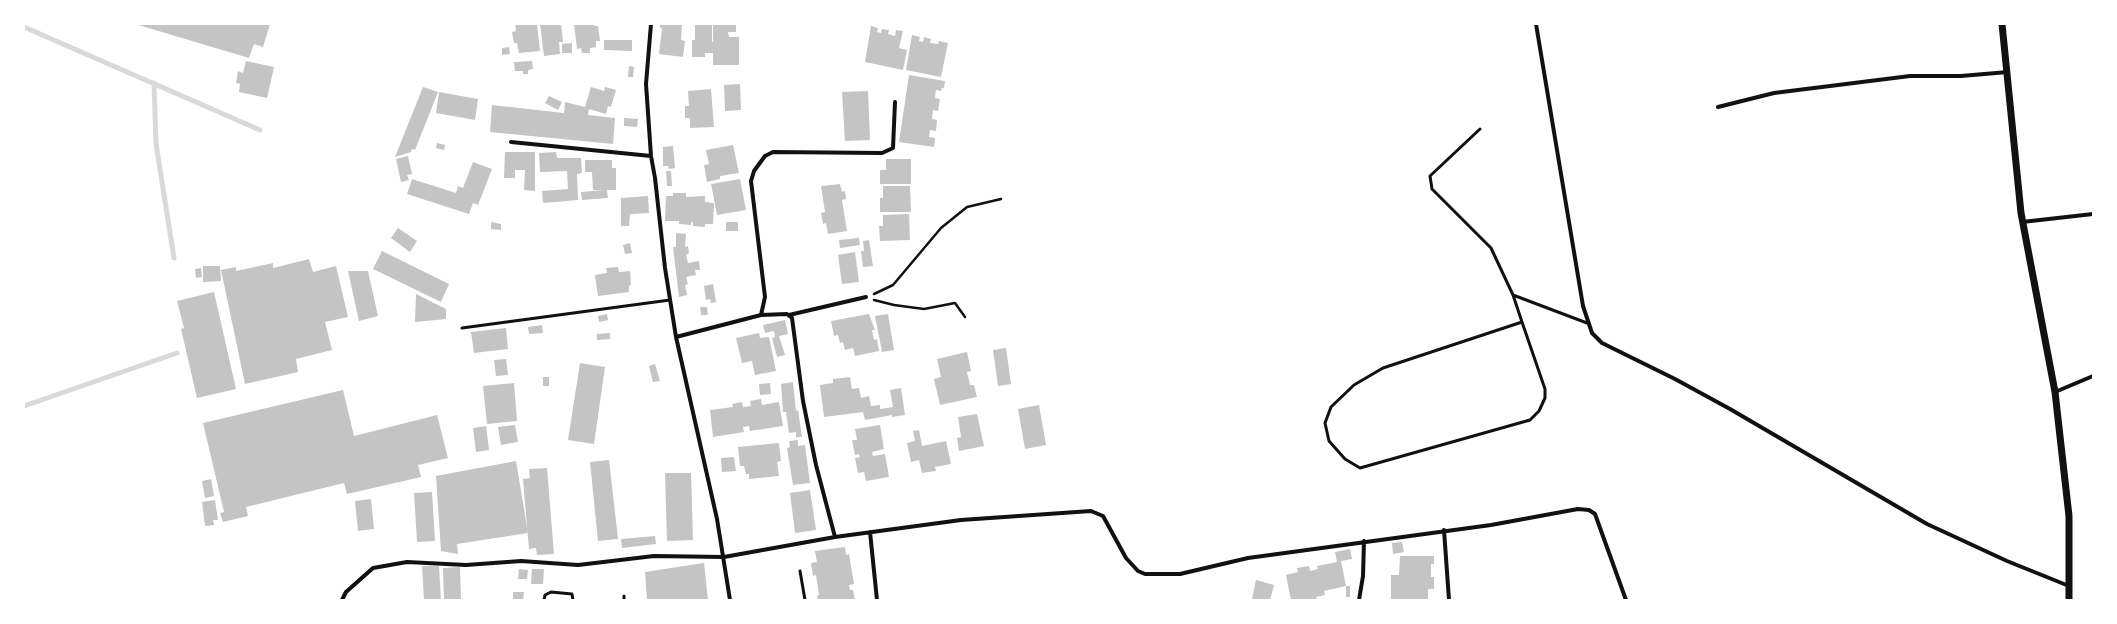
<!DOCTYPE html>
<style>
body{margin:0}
#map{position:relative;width:2117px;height:624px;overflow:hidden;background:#fff;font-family:"PT Sans Narrow",sans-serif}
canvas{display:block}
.frame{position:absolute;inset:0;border:25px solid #fff;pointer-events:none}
</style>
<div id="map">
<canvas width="2117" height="624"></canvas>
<div class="frame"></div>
</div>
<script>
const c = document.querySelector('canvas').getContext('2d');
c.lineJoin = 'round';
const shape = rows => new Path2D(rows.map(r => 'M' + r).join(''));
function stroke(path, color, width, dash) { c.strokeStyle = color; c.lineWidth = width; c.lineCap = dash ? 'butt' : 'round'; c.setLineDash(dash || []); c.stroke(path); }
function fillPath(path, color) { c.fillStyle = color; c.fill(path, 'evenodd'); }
const stream = shape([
 [24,27,260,130],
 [154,83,156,144,174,258],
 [24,406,177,353]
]);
const building = shape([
 [135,24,270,24,263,47,254,44,249,58],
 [515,24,537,24,540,51,519,53,517,43,514,43,512,32,516,31],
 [540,24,561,24,563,42,559,42,560,54,544,56],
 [574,24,594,24,594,26,598,26,600,41,596,41,596,47,590,48,590,53,582,53,581,48,577,49],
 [660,24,682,24,681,40,685,41,683,57,659,54,662,28,660,28],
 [713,24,736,24,736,32,728,32,729,37,739,37,739,65,713,65,713,53,705,53,705,57,692,57,692,40,695,40,695,25,712,25,712,42,713,42],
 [871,26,878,28,877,32,881,33,882,29,889,30,888,34,895,36,896,30,903,31,899,48,907,50,903,70,865,62],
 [912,35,920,37,919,41,923,42,924,37,931,39,930,43,938,44,939,41,948,43,941,77,906,70],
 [604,40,632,40,632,51,604,50],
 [572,43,572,53,562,53,562,44],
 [509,47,510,54,502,55,502,48],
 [246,61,274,67,267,98,239,92,240,84,236,83,238,71,243,73],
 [532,61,533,69,528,70,528,74,523,74,523,71,515,71,514,62],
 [629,66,634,67,633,77,628,77],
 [909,75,945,81,944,88,942,88,941,91,936,90,935,98,940,99,938,111,933,110,932,119,937,120,936,131,930,130,929,137,935,138,934,147,899,142],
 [740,84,741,110,725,111,724,85],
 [423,87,438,92,415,150,412,149,411,152,395,157],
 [591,87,604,91,605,87,616,90,611,107,608,106,606,114,589,109,588,115,615,118,613,144,490,132,492,105,564,113,565,102,585,107],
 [711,89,714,127,690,128,690,118,685,118,685,106,689,106,688,91],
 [868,91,870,140,845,141,842,92],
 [439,92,478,99,475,120,436,113],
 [549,96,562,102,558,110,545,103],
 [624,118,638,119,637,127,624,126],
 [437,143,445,145,444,150,436,148],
 [733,145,739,173,720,176,720,179,707,182,704,165,709,164,706,150],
 [673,146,675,168,669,169,668,166,663,166,663,147],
 [505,152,535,152,535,191,524,190,525,170,515,170,515,178,504,178],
 [556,152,557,158,581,158,582,173,577,174,578,200,543,203,542,191,568,189,567,171,540,172,539,153],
 [408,156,412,174,407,175,409,180,401,182,396,159],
 [886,159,911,159,911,184,880,184,880,170,886,170],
 [585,160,612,160,612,168,616,168,616,190,607,190,608,198,582,200,581,192,604,190,593,190,592,172,585,172],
 [473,162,492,169,478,205,473,203,469,214,407,194,412,179,456,193,458,186,463,188],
 [666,171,671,171,672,186,667,186],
 [740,179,746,210,717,215,711,184],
 [840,184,842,192,845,191,846,199,842,200,847,231,828,234,826,223,823,224,821,213,825,212,821,186],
 [883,186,910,186,911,212,880,212,880,198,883,198],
 [673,193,686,193,686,197,705,196,705,202,714,203,713,224,705,224,705,227,693,226,693,222,691,222,691,225,679,224,679,221,665,221,666,196,673,196],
 [648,196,649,213,630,214,629,226,621,226,621,198],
 [909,214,910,240,880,241,879,226,883,226,883,215],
 [491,222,501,224,501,230,491,229],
 [726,222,738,222,738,231,726,231],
 [398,228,417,241,410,252,391,238],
 [676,233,686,234,685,247,688,246,689,253,686,255,688,263,699,261,700,270,695,270,696,275,686,277,688,284,685,285,687,295,679,297,673,247,676,247],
 [859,238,860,245,840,248,839,240],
 [869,240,873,266,863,267,861,251,864,251,863,241],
 [630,243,632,253,625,254,623,245],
 [382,251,449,284,441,302,373,269],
 [855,252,859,282,842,284,838,255],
 [309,259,313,272,336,266,348,317,325,322,332,350,296,359,298,372,245,384,221,270,236,267,236,271,273,263,273,268],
 [203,266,220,266,221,281,203,282],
 [618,267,619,272,630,271,631,285,629,286,629,292,598,296,595,275,607,273,606,268],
 [201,268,202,277,196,278,195,269],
 [348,271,368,271,378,316,359,321],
 [713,284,716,302,711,303,710,299,706,300,704,286],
 [214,292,236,389,197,398,181,329,184,328,177,301],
 [416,294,446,309,446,319,415,322],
 [700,307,707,307,708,315,701,315],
 [607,314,608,320,599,322,598,316],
 [869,314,875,330,872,330,874,340,877,339,879,351,855,356,853,348,845,350,843,342,840,343,838,335,834,336,831,321],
 [888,314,894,350,882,352,875,316],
 [785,320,788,334,779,336,785,355,777,357,772,338,775,337,774,331,765,333,763,325],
 [542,325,543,333,529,334,528,327],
 [506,328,508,349,474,353,471,332],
 [610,333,610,339,597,340,597,334],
 [759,333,760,338,769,337,776,371,755,375,752,361,742,363,736,338],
 [1006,348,1011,384,998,386,993,350],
 [967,352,971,371,967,372,970,385,974,385,977,397,940,405,934,379,941,377,937,359],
 [506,359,508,375,496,376,494,360],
 [580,363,605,367,594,444,568,440],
 [655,364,660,381,653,382,649,366],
 [543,377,549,377,549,386,543,386],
 [850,377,852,389,859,388,861,398,869,396,871,406,880,405,880,409,893,407,890,390,901,388,905,415,892,417,892,415,865,420,863,412,824,417,820,385,833,383,833,379],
 [793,382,796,411,798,410,802,437,796,437,796,432,789,433,786,412,783,412,781,384],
 [514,383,517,421,487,424,483,386],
 [770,383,771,394,760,395,759,384],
 [343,390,354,436,437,415,448,458,418,465,421,477,347,494,344,483,246,507,248,516,223,522,220,513,224,512,203,423],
 [761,399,762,405,779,402,783,426,750,431,749,426,743,427,744,432,713,437,710,410,733,407,732,404,742,402,743,407,751,406,750,401],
 [1039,405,1046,445,1025,449,1018,409],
 [977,414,984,446,959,451,957,438,961,437,958,417],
 [515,425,518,442,501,445,498,427],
 [880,425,884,449,872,452,873,456,885,454,889,477,866,481,864,472,858,473,855,458,860,457,859,454,855,455,852,440,857,440,855,429],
 [486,426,489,450,476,452,473,428],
 [919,430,922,446,946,441,951,464,935,467,936,471,922,473,919,460,911,462,907,443,915,441,913,431],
 [798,440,798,446,805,445,810,483,793,485,787,448,790,447,789,441],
 [779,443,781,461,777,462,779,476,749,479,749,474,746,474,744,466,740,466,738,447],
 [734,457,736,471,722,472,721,458],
 [609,460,618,539,598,541,590,462],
 [516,461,528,533,457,544,458,554,441,551,436,476],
 [547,468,554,554,537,555,536,548,529,549,523,479,530,478,529,469],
 [665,473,691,473,693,540,667,541],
 [211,479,214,496,205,498,202,481],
 [810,490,816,530,795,533,790,493],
 [432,492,435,541,417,542,414,493],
 [371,499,374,529,358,531,355,501],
 [215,500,218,520,213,520,214,525,205,526,202,502],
 [655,536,656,544,622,548,621,539],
 [1402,542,1404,552,1393,554,1392,543],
 [845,547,846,555,849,554,854,584,849,585,850,590,853,590,855,600,818,600,817,596,819,595,816,575,813,576,811,563,817,562,815,551],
 [1350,549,1352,559,1341,561,1346,586,1350,586,1350,597,1346,597,1346,586,1324,591,1325,595,1316,597,1317,600,1291,600,1286,575,1298,572,1297,568,1309,566,1310,571,1318,569,1317,566,1337,562,1335,552],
 [1400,556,1434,556,1434,564,1431,564,1431,577,1434,577,1434,589,1428,589,1428,600,1391,599,1391,575,1399,575],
 [704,563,708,600,647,600,645,572],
 [422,566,439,566,441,600,424,600],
 [460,567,461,600,444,600,443,568],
 [519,569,528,570,527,579,518,579],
 [532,569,544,569,543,584,531,584],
 [1256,580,1274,585,1270,600,1252,599],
 [513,592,524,592,523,600,513,600]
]);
const path = shape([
 [874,294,893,285,941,228,967,207,1001,199],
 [874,300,894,305,924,309,955,303,965,317]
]);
const service = shape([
 [1480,129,1430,176,1432,189,1491,248,1513,295,1587,323],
 [1513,295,1522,322,1545,389,1545,398,1539,411,1530,420,1360,468,1345,459,1329,441,1325,423,1331,407,1354,385,1383,368,1522,322],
 [462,328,670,300],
 [800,571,805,600],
 [624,596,624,600],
 [544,600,545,595,551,592,572,594,573,600]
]);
const minor = shape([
 [651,24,646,84,651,156,655,178,665,268,676,337,717,519,730,600],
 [1536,24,1583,306,1592,333,1602,343,1675,379,1730,409,1927,524,2007,561,2069,586],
 [1718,107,1774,93,1910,76,1961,76,2008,72],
 [511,142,651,156],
 [2022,222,2093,214],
 [761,315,765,297,751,181,754,171,765,156,773,152,882,153,893,148,895,102],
 [789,315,866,297],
 [676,337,761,315,787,314,792,318,803,401,816,465,835,537],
 [2055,392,2093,376],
 [1444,530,1449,600],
 [870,532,877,600],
 [342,600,346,592,373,568,407,562,466,565,521,561,578,565,654,556,724,557,835,537,961,520,1091,511,1103,516,1126,558,1138,571,1145,574,1180,574,1248,558,1491,525,1578,509,1589,510,1595,514,1626,600],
 [1359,600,1363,576,1364,541]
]);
const tertiary = shape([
 [2002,24,2021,213,2055,392,2069,516,2069,600]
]);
stroke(stream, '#d9d9d9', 5);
fillPath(building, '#c4c4c4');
stroke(path, '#111', 2.5);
stroke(service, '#111', 3);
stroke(minor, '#111', 4);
stroke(tertiary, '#111', 7);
</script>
